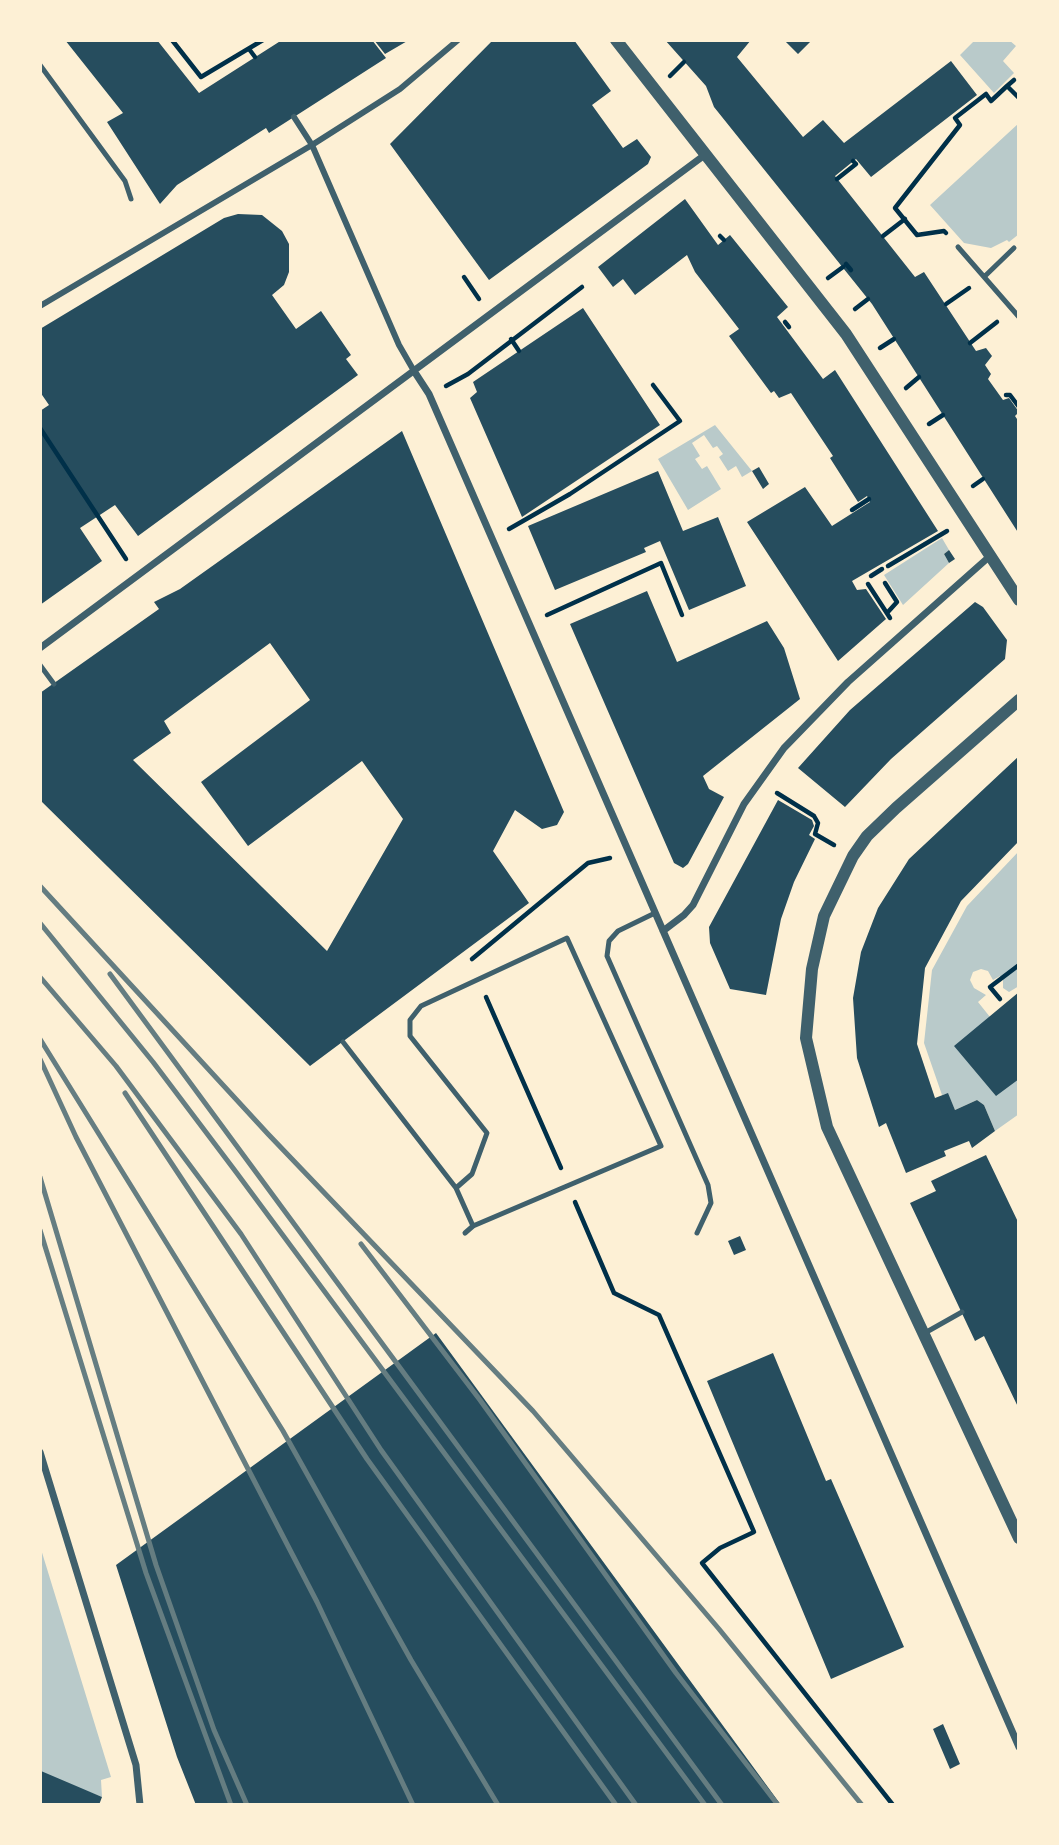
<!DOCTYPE html>
<style>
body{margin:0}
#map{position:relative;width:1059px;height:1845px;overflow:hidden;background:#fdf0d5;font-family:"Public Sans",sans-serif}
canvas{display:block}
.frame{position:absolute;inset:0;border:42px solid #fdf0d5;pointer-events:none}
</style>
<div id="map">
<canvas width="1059" height="1845"></canvas>
<div class="frame"></div>
</div>
<script>
const c = document.querySelector('canvas').getContext('2d');
c.lineJoin = 'round';
function fillPath(path, color) { c.fillStyle = color; c.fill(path, 'evenodd'); }
const shape = rows => new Path2D(rows.map(r => 'M' + r).join(''));
function stroke(path, color, width, dash) { c.strokeStyle = color; c.lineWidth = width; c.lineCap = dash ? 'butt' : 'round'; c.setLineDash(dash || []); c.stroke(path); }
const green = shape([
 [975,40,1009,40,1016,46,1003,61,1014,73,994,93,960,55],
 [1019,123,1019,234,1009,242,1007,240,991,248,964,243,930,205],
 [715,425,752,471,742,477,736,466,728,471,719,457,723,454,717,446,713,448,704,435,692,443,700,456,695,459,702,469,707,466,721,489,688,510,658,459],
 [942,538,949,550,944,554,949,563,903,605,884,575],
 [1019,851,1019,986,1009,992,1003,988,1003,980,1000,976,993,980,988,971,981,969,973,972,970,980,974,988,986,995,978,1002,990,1017,1019,1079,1019,1114,995,1131,984,1105,977,1100,955,1110,948,1094,942,1095,924,1043,932,970,967,906],
 [40,1546,111,1777,101,1780,102,1797,40,1773]
]);
const building = shape([
 [65,40,157,40,199,93,282,40,372,40,386,58,269,133,266,128,177,185,160,204,107,122,123,113],
 [374,40,409,40,385,54],
 [493,40,574,40,611,91,592,105,623,148,637,139,651,157,648,164,489,280,390,144],
 [665,40,751,40,737,57,803,137,823,120,844,143,951,61,977,95,871,177,856,159,835,176,915,277,924,272,976,351,986,348,992,356,985,365,991,374,988,379,1003,400,1009,398,1019,412,1015,416,1019,422,1019,534,872,304,714,107,706,86],
 [784,40,812,40,798,54],
 [685,199,718,245,730,235,788,307,777,317,823,379,835,370,938,531,852,581,857,590,866,589,886,619,838,661,747,522,805,487,832,526,870,502,867,496,858,502,830,458,833,456,791,393,779,398,774,391,771,393,729,336,739,329,695,272,687,255,635,295,623,279,613,287,598,267],
 [238,214,262,215,282,231,289,244,289,272,284,285,272,295,296,329,321,311,351,355,346,359,358,375,138,536,115,505,80,528,102,561,40,605,40,411,49,405,40,392,40,329,224,218],
 [583,308,660,425,522,517,470,398,477,392,473,382],
 [402,431,564,812,557,825,542,829,515,810,493,851,529,903,310,1066,40,800,40,693,159,609,154,602,180,589],
 [270,643,310,700,201,782,248,846,362,761,403,819,327,951,133,760,171,733,164,721],
 [759,467,769,484,763,489,752,471],
 [658,471,683,531,718,517,746,586,689,610,660,541,644,548,646,552,555,590,528,526],
 [949,550,955,559,949,563,944,554],
 [647,591,677,662,767,621,784,648,800,699,703,776,709,789,724,797,688,864,683,868,674,863,570,624],
 [975,602,983,607,1007,640,1005,659,891,759,845,807,798,768,850,710],
 [1019,756,1019,841,961,901,925,968,917,1044,935,1098,948,1093,955,1110,977,1100,984,1105,995,1131,972,1148,969,1141,944,1151,946,1156,906,1173,886,1123,879,1127,857,1058,853,998,861,952,878,908,909,859],
 [778,800,812,820,814,826,809,835,815,839,794,882,781,919,766,995,730,989,710,943,709,927],
 [1019,992,1019,1079,996,1096,954,1046],
 [986,1155,1019,1224,1019,1409,984,1336,975,1341,910,1203,936,1191,931,1181],
 [740,1236,746,1250,734,1255,728,1241],
 [436,1333,781,1805,196,1805,177,1757,116,1565],
 [773,1353,826,1481,831,1479,904,1647,831,1679,707,1381],
 [943,1724,960,1764,950,1769,933,1729],
 [41,1771,102,1797,99,1805,40,1805]
]);
const path = shape([
 [172,40,201,77,263,40],
 [249,49,255,57],
 [670,76,684,62],
 [1007,86,1014,80],
 [837,179,856,164,853,161],
 [946,233,944,231,917,235,895,208,960,125,955,118,986,94,991,101,1007,86,1019,98],
 [720,236,724,240],
 [883,236,905,219],
 [846,264,851,270],
 [464,277,479,299],
 [828,278,843,267],
 [946,304,969,288],
 [855,309,868,299],
 [785,322,789,327],
 [511,339,519,351],
 [970,343,997,322],
 [880,348,894,339],
 [446,386,468,374,582,287],
 [906,388,919,377],
 [1006,395,1010,395,1019,407],
 [929,424,943,415],
 [40,428,126,559],
 [973,486,983,479],
 [852,510,869,499],
 [509,529,570,494,680,421,653,385],
 [888,566,947,531],
 [871,576,882,569],
 [885,583,897,602,887,613],
 [868,584,890,618],
 [547,615,661,563,682,615],
 [777,793,814,816,818,823,815,834,834,845],
 [472,959,588,863,610,858],
 [486,997,561,1168],
 [1000,999,990,987,1019,965],
 [575,1202,614,1293,659,1315,754,1532,720,1548,702,1563,893,1805]
]);
const service = shape([
 [40,65,125,181,131,199],
 [958,247,1019,317],
 [984,277,1014,248],
 [40,665,54,684],
 [655,913,618,931,609,941,607,956,708,1185,711,1203,697,1233],
 [343,1042,456,1188,473,1226],
 [456,1188,472,1174,487,1133,410,1036,410,1020,421,1006,567,938,661,1146,473,1226,465,1233],
 [923,1334,962,1312]
]);
const pedestrian = shape([
 [294,117,312,145,399,345,414,371],
 [40,306,312,145,400,89,458,40]
]);
const minor = shape([
 [414,371,429,394,1019,1747],
 [40,648,706,154],
 [663,931,684,915,693,905,744,804,784,748,848,682,990,556],
 [40,1452,136,1765,140,1805]
]);
const tertiary = shape([
 [616,40,846,334,1019,600],
 [1019,700,896,808,867,836,853,856,824,916,812,969,806,1038,827,1127,1019,1538]
]);
const rail = shape([
 [40,886,268,1134,533,1411,719,1629,862,1805],
 [40,923,153,1062,236,1172,705,1805],
 [110,974,722,1805],
 [40,977,116,1066,241,1234,381,1450,636,1805],
 [40,1039,283,1431,411,1660,498,1805],
 [40,1059,76,1137,317,1602,413,1805],
 [125,1093,367,1459,616,1805],
 [40,1177,156,1565,214,1730,247,1805],
 [40,1230,146,1573,231,1805],
 [361,1244,480,1400,676,1673,778,1805]
]);
fillPath(green, '#b9caca');
fillPath(building, '#264d5e');
stroke(path, '#003049', 4.5);
stroke(service, '#3f606c', 5);
stroke(pedestrian, '#3f606c', 6);
stroke(minor, '#3f606c', 7);
stroke(tertiary, '#3f606c', 12);
stroke(rail, '#657d81', 5);
</script>
